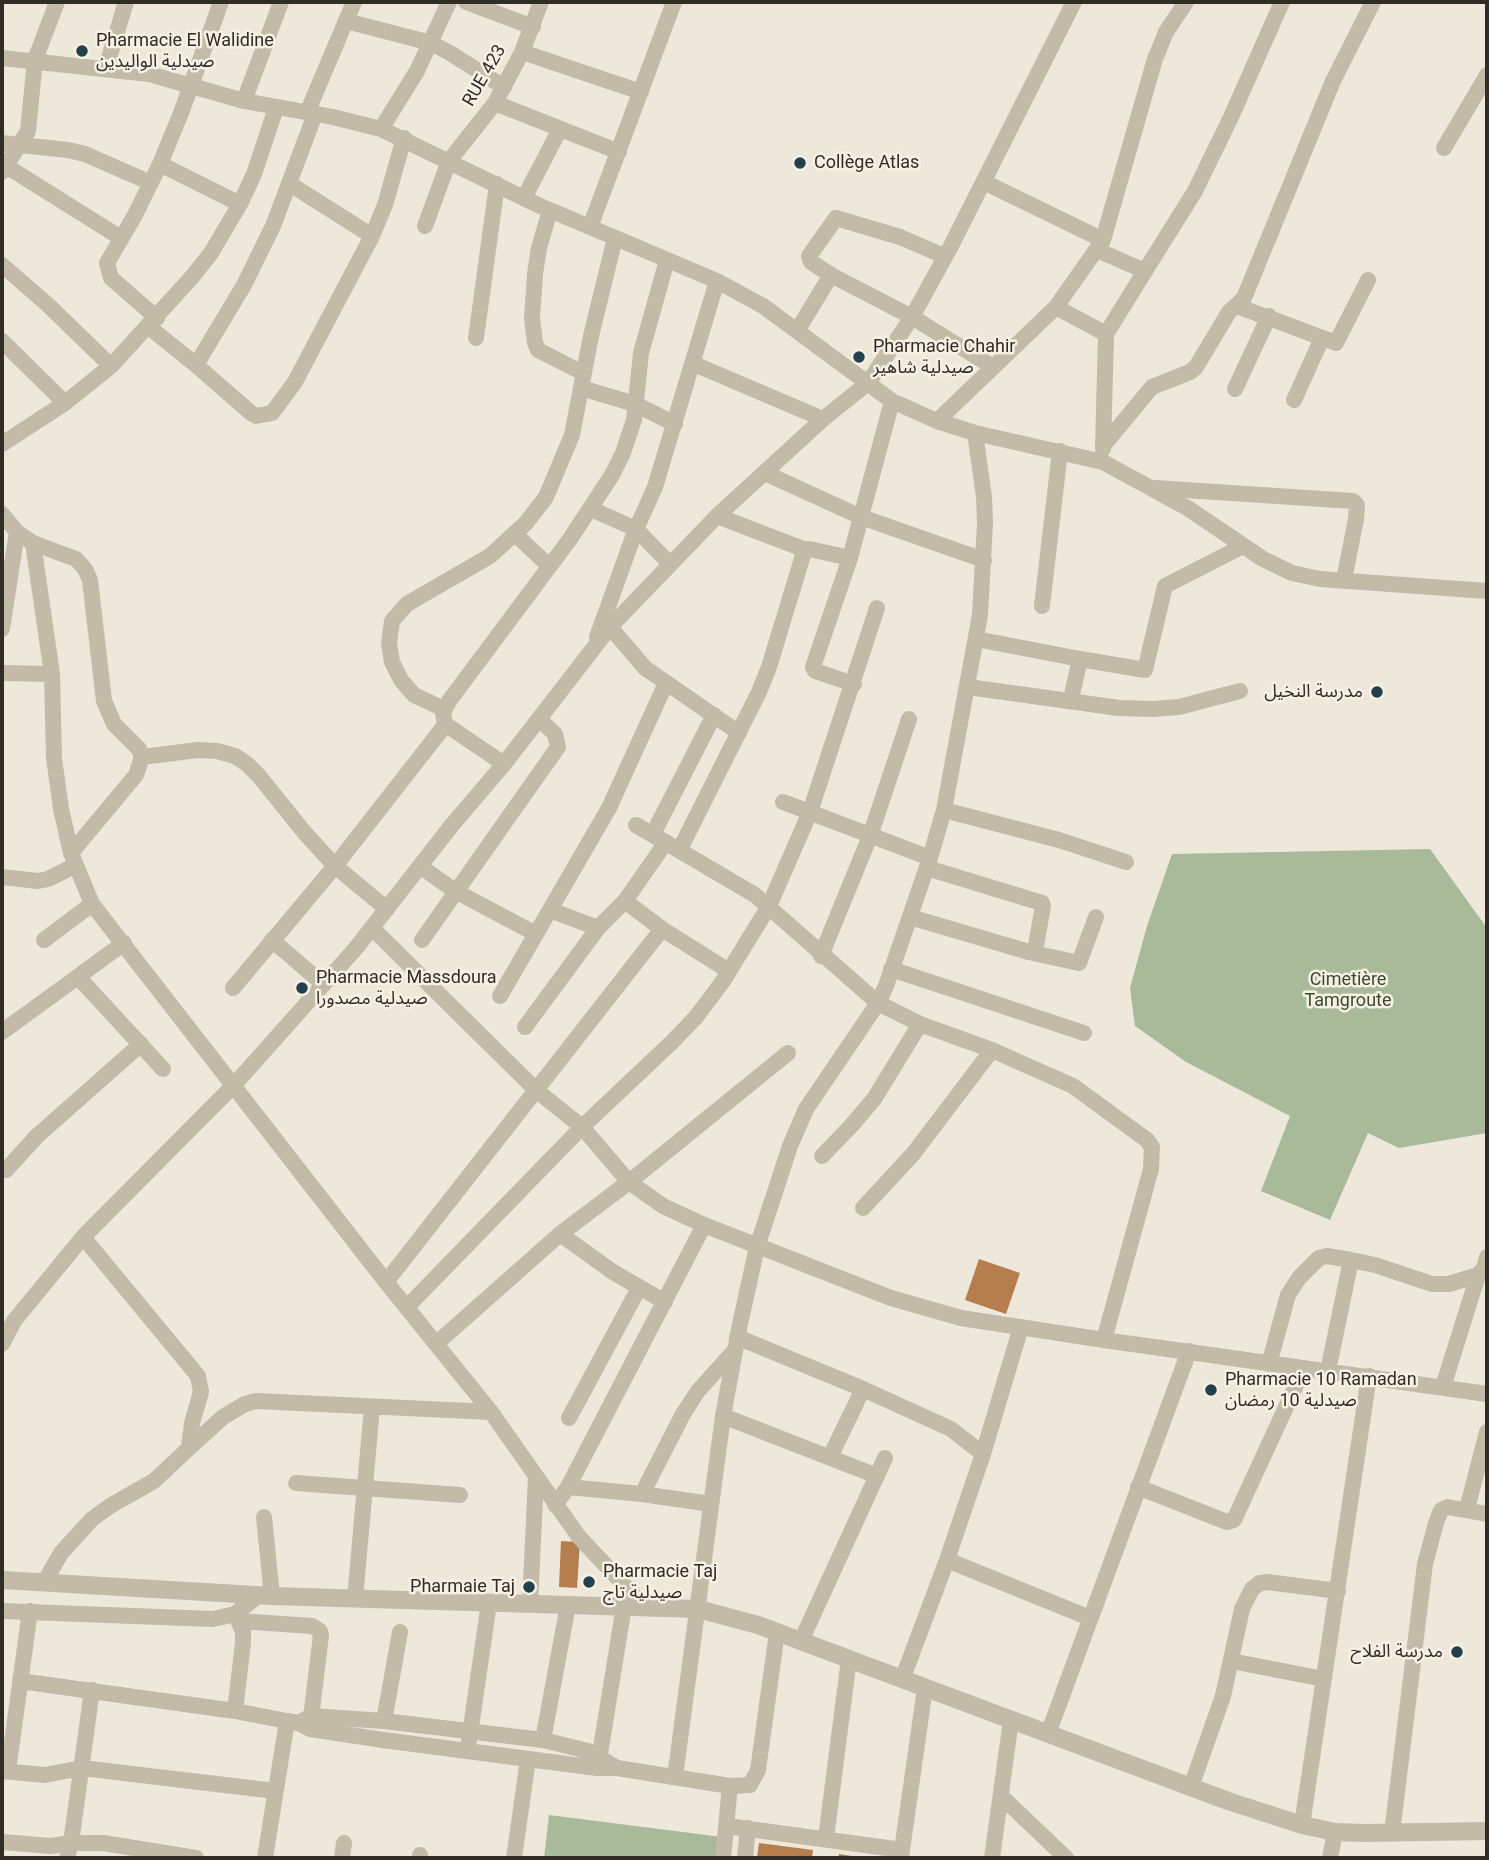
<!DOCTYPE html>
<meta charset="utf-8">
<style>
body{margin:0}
#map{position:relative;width:1489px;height:1860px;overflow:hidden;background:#ede8d9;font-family:Roboto,sans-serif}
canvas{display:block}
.frame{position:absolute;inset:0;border:4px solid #312c26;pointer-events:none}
</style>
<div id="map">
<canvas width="1489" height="1860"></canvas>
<div class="frame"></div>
</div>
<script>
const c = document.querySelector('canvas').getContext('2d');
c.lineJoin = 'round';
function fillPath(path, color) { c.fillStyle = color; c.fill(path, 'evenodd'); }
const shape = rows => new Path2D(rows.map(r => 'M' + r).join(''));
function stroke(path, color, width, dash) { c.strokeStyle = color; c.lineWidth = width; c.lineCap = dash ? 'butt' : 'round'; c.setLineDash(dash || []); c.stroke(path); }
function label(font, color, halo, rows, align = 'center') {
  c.font = font + ' Roboto,"Noto Sans Arabic",sans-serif'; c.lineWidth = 5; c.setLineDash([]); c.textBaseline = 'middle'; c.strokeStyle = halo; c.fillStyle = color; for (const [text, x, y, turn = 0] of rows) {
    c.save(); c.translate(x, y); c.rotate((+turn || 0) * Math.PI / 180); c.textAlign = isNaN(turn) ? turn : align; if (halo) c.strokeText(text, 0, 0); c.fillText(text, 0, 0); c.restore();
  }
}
const green = shape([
 [1430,849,1487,928,1487,1133,1399,1148,1368,1133,1330,1220,1261,1191,1290,1116,1186,1062,1135,1026,1130,988,1147,926,1172,854],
 [549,1815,722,1837,719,1858,544,1858]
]);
const building = shape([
 [979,1259,1020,1273,1006,1314,965,1300],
 [561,1541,580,1542,577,1588,559,1587],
 [759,1843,813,1850,812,1858,757,1858],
 [839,1854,858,1857,858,1858,838,1858]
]);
const minor = shape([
 [466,2,533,27],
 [346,21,431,43,450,53,504,87],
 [522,52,641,92],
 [2,58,149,74,244,101,333,117,381,129,538,205,717,281,763,306,892,401,937,421,975,433,1103,462,1189,509,1263,559,1292,573,1320,579,1487,591],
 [106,68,126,2],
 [244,101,281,2],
 [495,103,619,152],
 [307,113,354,2],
 [381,129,417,71,449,2],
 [2,143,68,150,85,154,151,183],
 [1444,148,1487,75],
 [160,164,240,204],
 [6,166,121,238],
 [2,172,28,131,35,60,57,2],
 [984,182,1103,240],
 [290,184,372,236],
 [524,198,560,129],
 [550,210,539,248,535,274,532,318,535,343,538,350,583,373],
 [425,226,449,161,495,103,522,52,541,2],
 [590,227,674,2],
 [1097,250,1145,271,1106,334],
 [944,256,900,237,836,218,809,256,811,262,831,275,912,317,993,367],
 [2,265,47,304,111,366],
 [1145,271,1195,191,1231,117,1282,2],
 [1237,306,1336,343,1368,280],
 [1056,307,1106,334,1103,449],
 [157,318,111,278,107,263,135,215,160,164,181,113,221,2],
 [149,327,196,365,251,413,256,416,272,413,295,382,372,236,385,205,404,138],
 [797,331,831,275],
 [476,338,497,184],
 [2,341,65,403],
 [694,364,823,419],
 [196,365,244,285,273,226,315,114],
 [581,388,635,404,675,424],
 [1235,389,1269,316],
 [1294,400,1322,338],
 [937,421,1056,307,1103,240,1155,59,1166,32,1186,2],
 [2,444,65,403,111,366,192,277,211,253,240,204,254,174,276,108],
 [1103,446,1152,387,1190,372,1196,367,1229,312,1244,298,1333,81,1373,2],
 [765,473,861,517,984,560],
 [1155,488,1353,501,1357,505,1356,519,1344,580],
 [591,509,636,529,669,563],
 [2,514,17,532,2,629],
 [717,516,806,550],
 [17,532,33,543,76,559,85,569,90,580,104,701,114,724,139,749,142,757,136,775,71,853],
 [515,534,549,566],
 [33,543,52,674,54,758,61,809,71,853,92,904,386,1282,491,1412,579,1537,644,1606],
 [1042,606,1060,451],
 [610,627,645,668,739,733],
 [597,637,636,529,655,487,717,281],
 [976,639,1080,659],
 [2,673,52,674],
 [854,684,815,671,813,667,850,558,892,401],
 [968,687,1119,708,1153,709,1179,707,1240,691],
 [1071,699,1080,659,1145,670,1165,586,1243,546],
 [444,709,414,695,401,680,392,662,389,643,392,621,407,604,490,556,526,523,546,497,572,435,591,336,615,238],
 [445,724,504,764],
 [142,757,198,750,217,751,235,756,247,764,259,776,304,832,335,866,387,909],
 [783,802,930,858],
 [944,810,1059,840,1126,862],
 [636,825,755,895,878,1003,920,1024,992,1050,1073,1086,1147,1140,1152,1147,1151,1169,1104,1340],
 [653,834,714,715],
 [666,842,625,901,662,929,729,971],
 [680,849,759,692,769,667,804,552,809,549,850,558],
 [420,866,455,891,536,934],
 [2,877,38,881,48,879,76,865],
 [550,910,598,928],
 [910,917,1029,952,1035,951,1043,906,1042,903,927,868],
 [372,928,536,1090,582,1127,629,1182,663,1206,704,1225,891,1298,961,1318,1104,1340,1487,1394],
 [44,940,92,904],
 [272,940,323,984],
 [422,940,558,747,555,734,539,719],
 [1033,953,1079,963,1096,917],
 [821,956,870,836,909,719],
 [891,969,1084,1033],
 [79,978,163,1069],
 [233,988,335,866,442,729,445,724,443,713,449,701,570,539,612,475,623,453,634,420,641,353,667,260],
 [500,996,609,808,666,683],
 [525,1027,598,928,625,901],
 [2,1032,124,943],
 [822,1156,851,1126,874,1099,920,1024],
 [6,1170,37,1136,141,1044],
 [863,1208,913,1154,992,1050],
 [560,1234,613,1272,665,1302],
 [386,1282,662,929],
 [407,1307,582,1127,672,1042,696,1017,723,981,769,906,810,812,877,608],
 [737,1337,863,1389,951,1429,983,1454],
 [437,1343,560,1234,629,1182,788,1053],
 [2,1344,14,1321,83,1237,234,1085,356,948,452,825,504,764,610,627,717,516,823,419,868,383,912,317,951,246,1074,2],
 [1269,1364,1288,1295,1299,1278,1319,1258,1327,1256,1351,1260,1375,1265,1432,1284,1449,1284,1478,1275,1484,1268,1487,1257],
 [1328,1371,1351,1260],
 [1443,1387,1478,1275],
 [723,1416,877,1476],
 [569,1418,639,1288],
 [189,1448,223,1417,245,1404,256,1401,491,1412],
 [830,1457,863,1389],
 [296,1483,460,1495],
 [568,1487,642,1494,711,1504],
 [1138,1487,1227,1522,1234,1520,1304,1368],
 [642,1494,683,1414,698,1391,735,1350],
 [555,1505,568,1487,704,1225],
 [1467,1509,1487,1432],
 [264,1517,272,1596],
 [947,1560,1090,1618],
 [44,1583,61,1553,92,1519,110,1506,154,1481,189,1448,192,1423,201,1392,198,1376,83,1237],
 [355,1599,372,1407],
 [530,1604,536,1477],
 [2,1611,213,1619,235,1614,259,1595],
 [239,1621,312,1626,320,1631,321,1635,310,1726],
 [801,1641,885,1458],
 [1231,1661,1324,1679],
 [902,1680,947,1560,983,1454,1021,1327],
 [20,1681,235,1711,287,1721],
 [235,1711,243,1643,243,1631,235,1614],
 [384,1721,400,1632],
 [299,1723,311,1716,384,1721,543,1740,588,1751,617,1768],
 [1048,1734,1189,1351],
 [543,1740,568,1605],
 [469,1741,489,1603],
 [598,1766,624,1606],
 [2,1771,45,1775,82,1768,275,1791],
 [8,1771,30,1611],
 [675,1777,723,1416,740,1324,757,1247,790,1146,806,1109,878,1003,886,986,930,858,944,810,980,615,985,523,984,497,975,433],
 [730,1786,750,1785,758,1770,777,1632],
 [1191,1787,1223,1696,1242,1609,1252,1589,1260,1583,1267,1582,1338,1591],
 [1001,1796,1066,1858],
 [1302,1825,1369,1376],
 [727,1826,902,1850,901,1858],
 [1392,1833,1425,1564,1436,1523,1441,1510,1448,1507,1487,1514],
 [826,1838,849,1659],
 [2,1842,50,1846,71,1843,103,1843,196,1858],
 [902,1850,925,1688],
 [67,1858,71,1843,92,1690],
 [265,1858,287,1721,299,1723,310,1729,383,1740,597,1768,617,1768,730,1786,723,1858],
 [342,1858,344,1843],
 [420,1858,420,1855],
 [514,1858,528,1759],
 [745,1858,748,1828],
 [992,1858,1011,1720],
 [1330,1858,1335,1832]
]);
const tertiary = shape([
 [2,1580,272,1596,698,1609,758,1625,1228,1801,1302,1825,1335,1832,1364,1833,1487,1831]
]);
const markers = [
 [82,51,7,"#21414d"],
 [800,163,7,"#21414d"],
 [859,357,7,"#21414d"],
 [1377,692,7,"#21414d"],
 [302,988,7,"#21414d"],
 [1211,1390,7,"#21414d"],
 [589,1582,7,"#21414d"],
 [529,1587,7,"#21414d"],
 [1457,1652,7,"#21414d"]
];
const poiNames = [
 ["Pharmacie El Walidine",96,41],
 ["صيدلية الواليدين",96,62],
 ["Collège Atlas",814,163],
 ["Pharmacie Chahir",873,347],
 ["صيدلية شاهير",873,368],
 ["مدرسة النخيل",1363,692,"right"],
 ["Pharmacie Massdoura",316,978],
 ["صيدلية مصدورا",316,999],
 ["Pharmacie 10 Ramadan",1225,1380],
 ["صيدلية 10 رمضان",1225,1401],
 ["Pharmacie Taj",603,1572],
 ["صيدلية تاج",603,1593],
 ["Pharmaie Taj",515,1587,"right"],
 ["مدرسة الفلاح",1443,1652,"right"]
];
const streetNames = [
 ["RUE 423",485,76,-60]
];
const parkNames = [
 ["Cimetière",1348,980],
 ["Tamgroute",1348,1001]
];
fillPath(green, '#a9ba9b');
fillPath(building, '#b67d4e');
stroke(minor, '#c3baa7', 16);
stroke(tertiary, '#c3baa7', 18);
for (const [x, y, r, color] of markers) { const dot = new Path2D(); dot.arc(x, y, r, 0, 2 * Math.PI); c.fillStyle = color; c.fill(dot); stroke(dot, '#f6f1e4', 2.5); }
label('18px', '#312c26', '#f6f1e4', poiNames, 'left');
label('18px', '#312c26', '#f6f1e4', streetNames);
label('18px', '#3a4c2d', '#f6f1e4', parkNames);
</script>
